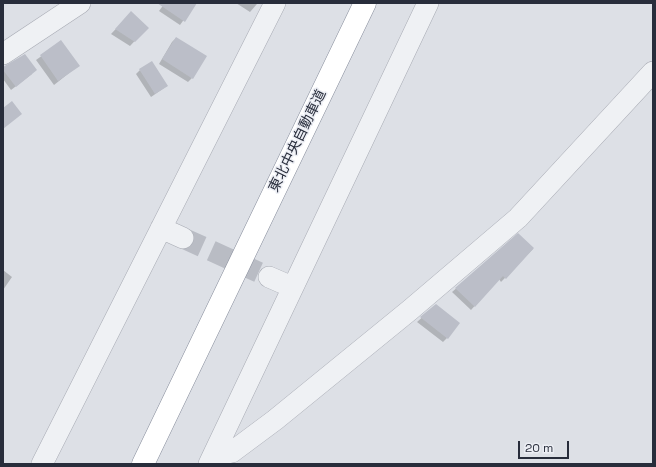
<!DOCTYPE html>
<meta charset="utf-8">
<style>
body{margin:0}
#map{position:relative;width:656px;height:467px;overflow:hidden;background:#dde0e6;font-family:"Space Grotesk",sans-serif}
canvas{display:block}
.frame{position:absolute;inset:0;border:4px solid #282d3b;pointer-events:none}
.scale{position:absolute;left:518px;top:441px;width:51px;height:18px;box-sizing:border-box;border:2px solid #282d3b;border-top:0;padding-left:5px;font-size:12px;line-height:14px;white-space:nowrap;color:#282d3b;-webkit-text-stroke:3px #eceef4;paint-order:stroke}
</style>
<div id="map">
<canvas width="656" height="467"></canvas>
<div class="frame"></div>
<div class="scale">20 m</div>
</div>
<script>
const c = document.querySelector('canvas').getContext('2d');
c.lineJoin = 'round';
function fillPath(path, color) { c.fillStyle = color; c.fill(path, 'evenodd'); }
const shape = rows => new Path2D(rows.map(r => 'M' + r).join(''));
function stroke(path, color, width, dash) { c.strokeStyle = color; c.lineWidth = width; c.lineCap = dash ? 'butt' : 'round'; c.setLineDash(dash || []); c.stroke(path); }
function label(font, color, halo, rows, align = 'center') {
  c.font = font + ' "Space Grotesk","Noto Sans JP",sans-serif'; c.lineWidth = 3; c.setLineDash([]); c.textBaseline = 'middle'; c.strokeStyle = halo; c.fillStyle = color; for (const [text, x, y, turn = 0] of rows) {
    c.save(); c.translate(x, y); c.rotate((+turn || 0) * Math.PI / 180); c.textAlign = isNaN(turn) ? turn : align; if (halo) c.strokeText(text, 0, 0); c.fillText(text, 0, 0); c.restore();
  }
}
const shadow = shape([
 [165,3,196,3,180,25,159,11],
 [236,3,259,3,257,4,250,12],
 [131,13,147,28,130,46,111,34],
 [176,38,192,78,188,82,159,64,172,42],
 [61,42,78,66,54,85,36,60],
 [3,68,32,74,11,90,3,79],
 [140,70,167,86,151,97,136,74],
 [518,235,533,249,501,282,499,279,471,310,452,292],
 [3,270,12,277,3,290],
 [436,305,447,338,443,342,417,322]
]);
const building = shape([
 [157,3,197,3,185,22],
 [131,11,149,28,135,42,115,29],
 [176,37,207,56,193,79,162,59],
 [61,40,80,66,58,81,40,55],
 [25,54,37,70,16,87,3,70,3,67],
 [152,61,168,86,155,94,139,69],
 [12,101,22,114,3,129,3,108],
 [518,233,534,248,506,279,503,276,475,307,455,288],
 [436,304,460,323,448,339,420,317]
]);
const minorTunnel = shape([
 [183,238,269,277]
]);
const minor = shape([
 [3,54,80,3],
 [161,228,183,238],
 [269,277,292,287],
 [213,456,232,452,275,420,410,310,518,218,653,72],
 [42,464,275,3],
 [209,464,428,3]
]);
const highway = shape([
 [143,464,365,3]
]);
const streetNames = [
 ["東北中央自動車道",298,141,-64]
];
fillPath(shadow, '#0003');
fillPath(building, '#bbbec8');
stroke(minorTunnel, '#b9bcc4', 21, [21, 10]);
stroke(minor, '#a7aab3', 22);
stroke(highway, '#868c9b', 23);
stroke(minor, '#eff1f4', 21);
stroke(highway, '#fff', 22);
label('14px', '#282d3b', '#eceef4', streetNames);
</script>
